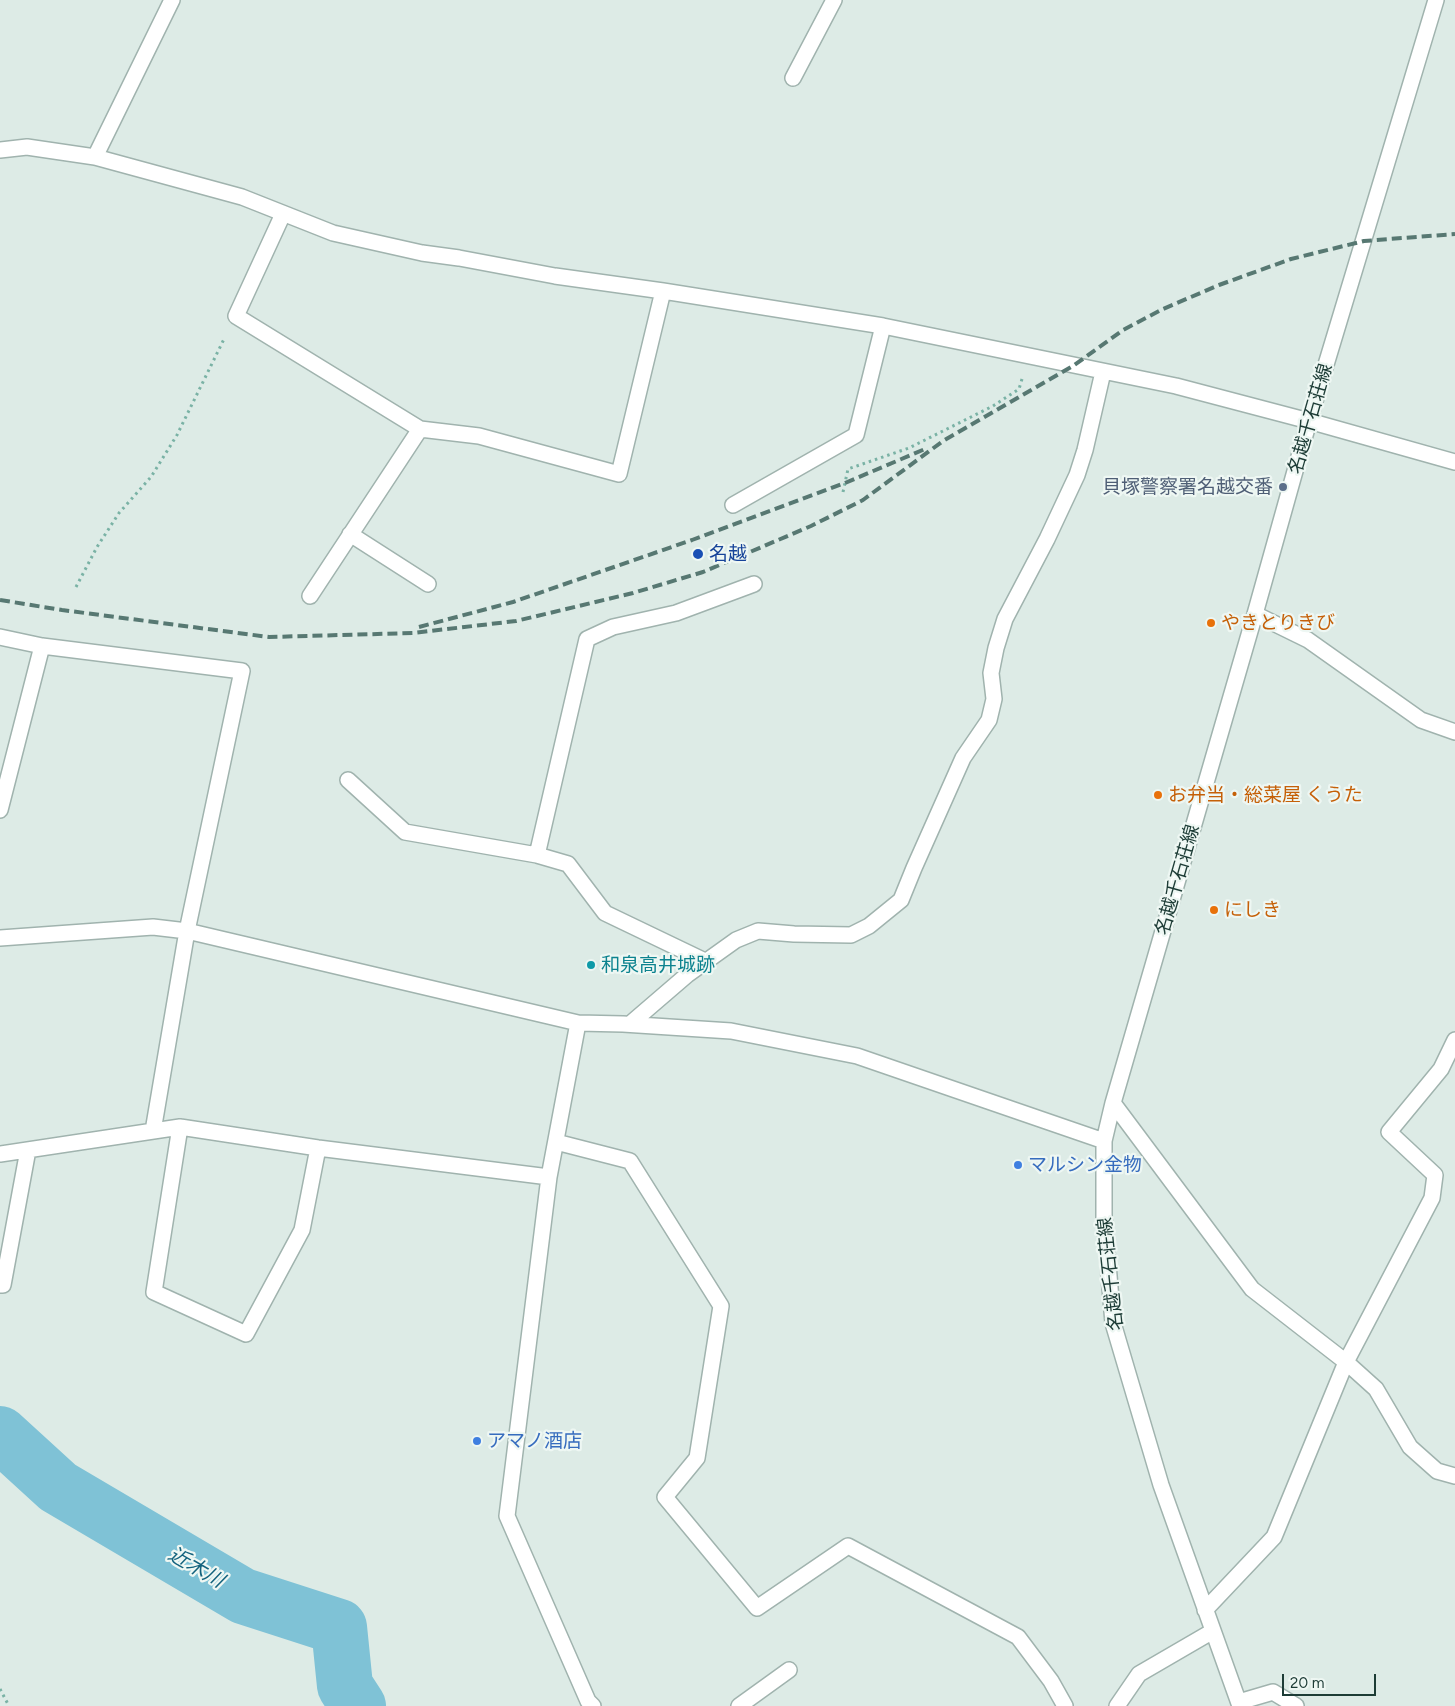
<!DOCTYPE html>
<meta charset="utf-8">
<style>
body{margin:0}
#map{position:relative;width:1455px;height:1706px;overflow:hidden;background:#ddebe6;font-family:Figtree,sans-serif}
canvas{display:block}
.scale{position:absolute;left:1282px;top:1674px;width:94px;height:22px;box-sizing:border-box;border:2px solid #1d3c36;border-top:0;padding-left:6px;font-size:15px;line-height:18px;white-space:nowrap;color:#1d3c36;-webkit-text-stroke:4px #eef7f3;paint-order:stroke}
</style>
<div id="map">
<canvas width="1455" height="1706"></canvas>
<div class="scale">20 m</div>
</div>
<script>
const c = document.querySelector('canvas').getContext('2d');
c.lineJoin = 'round';
const shape = rows => new Path2D(rows.map(r => 'M' + r).join(''));
function stroke(path, color, width, dash) { c.strokeStyle = color; c.lineWidth = width; c.lineCap = dash ? 'butt' : 'round'; c.setLineDash(dash || []); c.stroke(path); }
function label(font, color, halo, rows, align = 'center') {
  c.font = font + ' Figtree,"Noto Sans JP",sans-serif'; c.lineWidth = 4.5; c.setLineDash([]); c.textBaseline = 'middle'; c.strokeStyle = halo; c.fillStyle = color; for (const [text, x, y, turn = 0] of rows) {
    c.save(); c.translate(x, y); c.rotate((+turn || 0) * Math.PI / 180); c.textAlign = isNaN(turn) ? turn : align; if (halo) c.strokeText(text, 0, 0); c.fillText(text, 0, 0); c.restore();
  }
}
const river = shape([
 [0,1434,58,1487,243,1596,339,1627,345,1686,358,1706]
]);
const path = shape([
 [843,492,848,469,909,448,993,406,1019,389,1022,379],
 [76,587,97,547,119,513,151,477,177,435,225,337],
 [0,1689,9,1706]
]);
const minor = shape([
 [793,78,834,0],
 [0,150,27,147,95,157,242,197,333,233,422,253,459,258,555,276,663,291,883,326,1176,386,1309,421,1455,462],
 [95,157,172,0],
 [283,214,236,316,420,429,479,436,619,474,663,291],
 [733,505,856,435,883,326],
 [350,534,428,584],
 [310,596,420,429],
 [1255,614,1308,640,1421,720,1455,732],
 [0,637,42,646,242,671,187,931,153,1131],
 [348,780,405,832,537,855],
 [0,810,42,646],
 [0,938,153,927,187,931,578,1023,623,1024,731,1031,857,1056,1104,1141],
 [705,961,605,913,568,864,537,855,587,639,613,627,676,613,754,584],
 [578,1023,549,1177,507,1516,588,1701,593,1706],
 [630,1024,687,975,736,940,758,931,794,934,851,935,869,926,901,900,914,868,963,758,989,720,994,699,991,673,996,648,1005,619,1047,539,1077,475,1085,450,1103,372],
 [1113,1103,1252,1289,1346,1362,1376,1389,1410,1447,1437,1471,1455,1476],
 [180,1127,154,1292,246,1334,302,1230,318,1148],
 [556,1142,630,1161,721,1306,697,1458,665,1497,757,1608,848,1546,1018,1637,1051,1681,1065,1706],
 [0,1154,180,1127,318,1148,549,1177],
 [0,1285,3,1285,28,1150],
 [1205,1610,1274,1537,1346,1362,1432,1198,1435,1175,1389,1132,1441,1069,1455,1040],
 [1239,1702,1273,1692,1296,1706],
 [739,1706,789,1670],
 [1117,1706,1139,1674,1213,1631],
 [1240,1706,1161,1485,1113,1323,1104,1217,1104,1141,1113,1103,1255,614,1309,421,1436,0]
]);
const rail = shape([
 [0,600,62,610,269,637,413,633,516,621,633,593,703,572,811,526,863,500,943,441,1073,366,1123,330,1163,309,1219,285,1291,259,1364,241,1455,234],
 [419,627,513,602,692,540,845,483,925,449]
]);
const markers = [
 [1283,487,5,"#5c6f8a"],
 [698,554,6,"#1a4fb4"],
 [1211,623,5,"#e8710a"],
 [1158,795,5,"#e8710a"],
 [1214,910,5,"#e8710a"],
 [591,965,5,"#0f9aa8"],
 [1018,1165,5,"#3f7fe0"],
 [477,1441,5,"#3f7fe0"]
];
const streetNames = [
 ["名越千石荘線",1311,419,-74],
 ["名越千石荘線",1178,880,-74],
 ["名越千石荘線",1111,1274,-96]
];
const serviceNames = [
 ["貝塚警察署名越交番",1273,487]
];
const transitNames = [
 ["名越",709,554]
];
const foodNames = [
 ["やきとりきび",1221,623],
 ["お弁当・総菜屋 くうた",1168,795],
 ["にしき",1224,910]
];
const cultureNames = [
 ["和泉高井城跡",601,965]
];
const shopNames = [
 ["マルシン金物",1028,1165],
 ["アマノ酒店",487,1441]
];
const waterNames = [
 ["近木川",196,1568,30]
];
stroke(river, '#7fc2d6', 56);
stroke(minor, '#a0b3ae', 18);
stroke(path, '#7ab2a5', 3, [2.5, 4]);
stroke(minor, '#fff', 15);
stroke(rail, '#577872', 4, [10, 5]);
for (const [x, y, r, color] of markers) { const dot = new Path2D(); dot.arc(x, y, r, 0, 2 * Math.PI); c.fillStyle = color; c.fill(dot); stroke(dot, '#eef7f3', 2); }
label('19px', '#1d3c36', '#eef7f3', streetNames);
label('19px', '#4e5e75', '#eef7f3', serviceNames, 'right');
label('19px', '#164399', '#eef7f3', transitNames, 'left');
label('19px', '#c56008', '#eef7f3', foodNames, 'left');
label('19px', '#0d838f', '#eef7f3', cultureNames, 'left');
label('19px', '#366cbe', '#eef7f3', shopNames, 'left');
label('italic 20px', '#13627d', '#eef7f3', waterNames);
</script>
